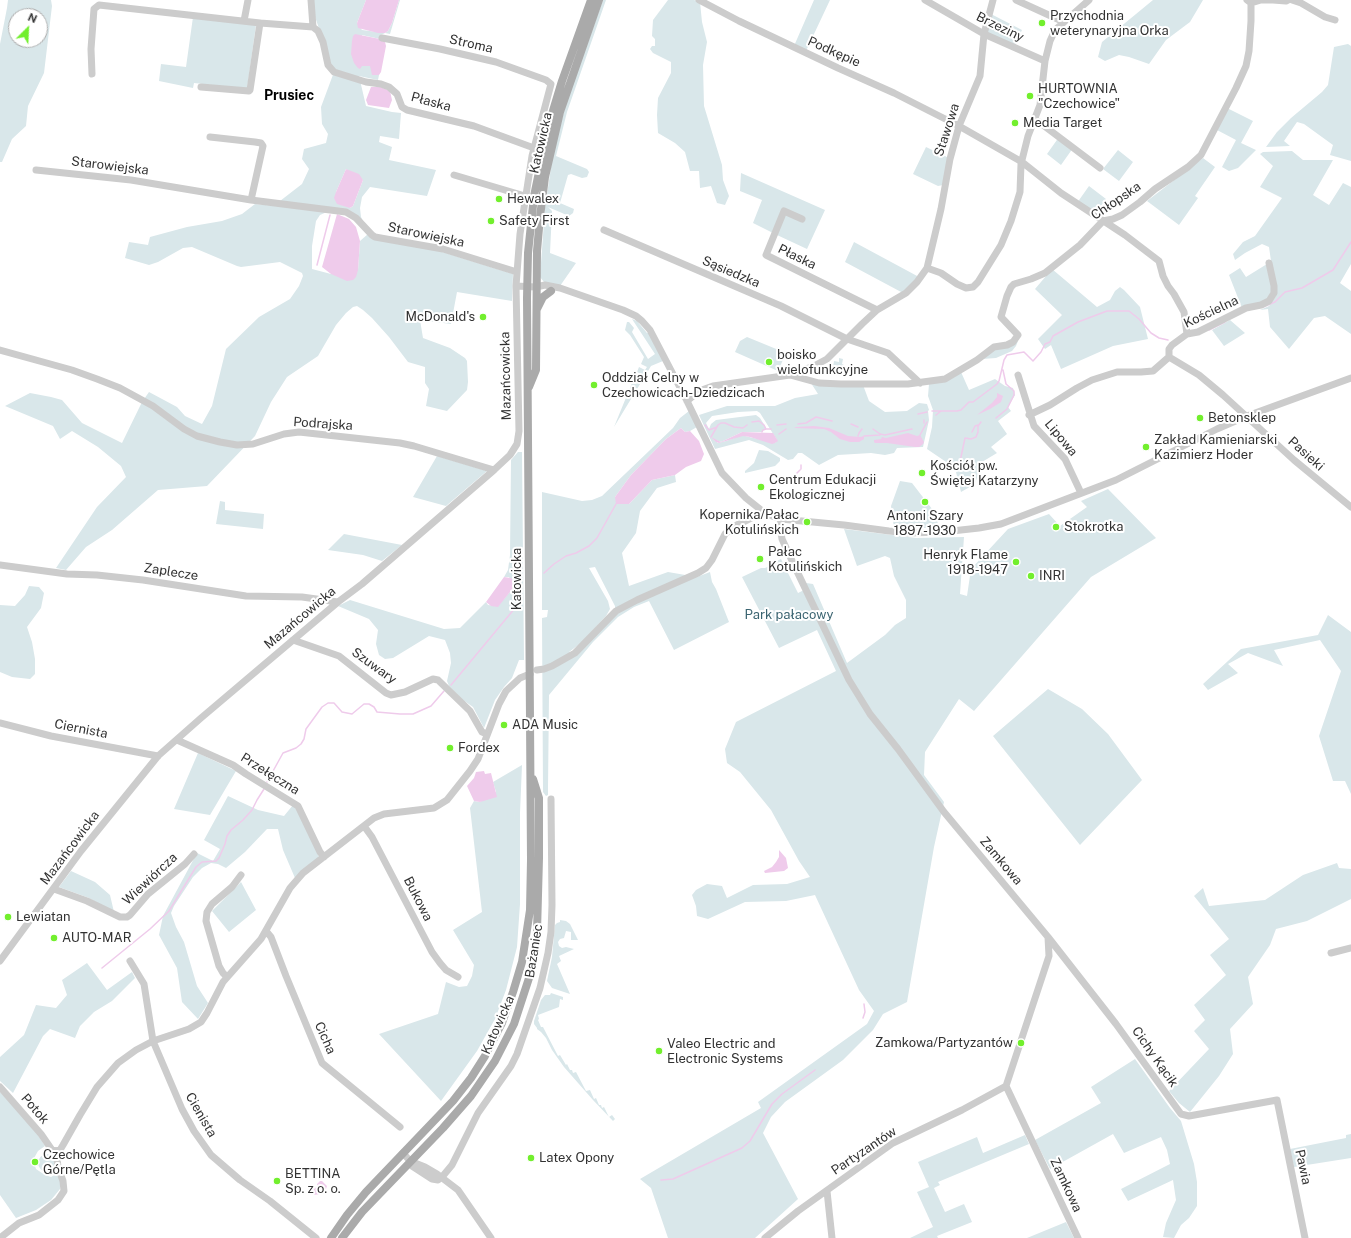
<!DOCTYPE html>
<meta charset="utf-8">
<style>
body{margin:0}
#map{position:relative;width:1351px;height:1238px;overflow:hidden;background:#fff;font-family:"Public Sans",sans-serif}
canvas{display:block}
.north{position:absolute;left:8px;top:8px;width:40px;height:40px;box-sizing:border-box;background:#fff;border:1px solid #adadad;border-radius:50%;rotate:24deg;font-size:11px;font-weight:700;line-height:16px;text-align:center;color:#323232}
.north::after{content:'';display:block;margin:auto;width:14px;height:18px;background:#72ef2d;clip-path:polygon(50% 0,100% 100%,50% 72%,0 100%)}
</style>
<div id="map">
<canvas width="1351" height="1238"></canvas>
<div class="north">N</div>
</div>
<script>
const c = document.querySelector('canvas').getContext('2d');
c.lineJoin = 'round';
function fillPath(path, color) { c.fillStyle = color; c.fill(path, 'evenodd'); }
const shape = rows => new Path2D(rows.map(r => 'M' + r).join(''));
function stroke(path, color, width, dash) { c.strokeStyle = color; c.lineWidth = width; c.lineCap = dash ? 'butt' : 'round'; c.setLineDash(dash || []); c.stroke(path); }
function label(font, color, halo, rows, align = 'center') {
  c.font = font + ' "Public Sans",sans-serif'; c.lineWidth = 4; c.setLineDash([]); c.textBaseline = 'middle'; c.strokeStyle = halo; c.fillStyle = color; for (const [text, x, y, turn = 0] of rows) {
    c.save(); c.translate(x, y); c.rotate((+turn || 0) * Math.PI / 180); c.textAlign = isNaN(turn) ? turn : align; if (halo) c.strokeText(text, 0, 0); c.fillText(text, 0, 0); c.restore();
  }
}
const green = shape([
 [8,0,51,0,52,6,44,73,28,106,26,126,12,139,2,162,0,162,0,44,7,8],
 [16,16,40,16,40,40,16,40],
 [313,0,366,0,357,23,362,30,385,33,388,31,392,23,399,0,400,0,390,34,385,33,381,35,380,39,362,35,362,66,371,66,376,75,379,75,378,80,359,76,366,106,392,112,401,113,399,139,380,136,379,142,392,147,389,160,436,170,427,196,370,187,362,197,360,208,361,217,365,225,357,217,280,201,302,184,309,169,302,159,304,149,326,143,328,134,322,124,321,107,334,72,313,11],
 [346,169,363,180,353,206,350,208,336,192],
 [603,0,606,0,567,112,556,156,587,169,589,172,587,177,582,178,571,174,568,175,560,203,574,209,573,213,569,216,548,207,552,211,550,253,576,263,560,286,544,282,540,277,545,208,553,154,566,104],
 [668,0,694,0,700,2,702,22,707,42,703,65,704,106,722,165,723,180,729,196,725,205,717,203,711,186,700,188,699,171,690,171,685,152,675,143,658,133,657,115,658,98,671,73,671,62,653,53,650,49,652,46,655,46,655,39,652,36,653,20],
 [814,0,830,0,806,51,794,46],
 [1153,0,1203,0,1190,22,1166,40,1149,64,1129,57,1119,55,1105,61,1098,57,1102,42],
 [991,14,1022,30,1014,47,986,34],
 [193,17,256,25,247,89,194,83,193,88,159,81,161,64,186,67],
 [1348,44,1351,46,1351,161,1330,155,1333,145,1304,124,1297,122,1284,141,1290,146,1266,147,1277,132,1291,118,1322,92,1328,85,1334,47],
 [1227,108,1253,121,1241,143,1256,150,1238,168,1229,171,1222,167,1236,140,1217,130],
 [1059,137,1073,148,1061,165,1047,154],
 [926,147,949,158,943,185,938,186,913,174],
 [1118,150,1133,162,1119,181,1103,169],
 [1292,151,1303,160,1333,160,1313,195,1329,205,1343,183,1351,187,1351,264,1340,283,1351,291,1351,334,1325,316,1314,318,1289,349,1270,327,1268,309,1260,310,1269,306,1276,296,1269,247,1262,244,1245,253,1235,260,1233,254,1243,242,1255,236,1282,198,1260,187,1273,166,1260,154,1263,152],
 [1203,158,1215,167,1195,196,1198,198,1179,225,1147,201],
 [741,173,825,210,807,249,777,235,783,208,773,233,753,223,762,200,740,191],
 [1089,186,1106,199,1094,215,1077,203],
 [255,204,329,211,320,215,316,221,312,246,312,269,331,274,358,270,360,241,368,234,436,250,513,274,512,301,457,292,451,324,420,320,423,338,450,348,465,358,467,361,468,382,467,390,447,411,426,406,429,389,425,383,425,367,408,362,389,337,372,318,363,310,357,306,353,307,346,313,336,325,318,356,287,377,271,402,255,436,207,486,158,490,112,530,86,547,66,570,56,568,97,507,126,477,121,466,98,447,72,431,60,439,53,426,5,406,30,393,51,397,62,400,82,423,122,443,142,402,149,392,177,407,185,416,202,424,212,406,226,349,259,317,290,299,299,286,303,276,302,273,280,262,241,267,237,266,192,247,183,248,158,262,149,265,125,258,129,242,148,245,150,237,187,227,222,221,242,214],
 [854,242,919,277,903,293,845,262],
 [1267,264,1273,288,1267,301,1242,308,1229,275,1240,268,1246,277],
 [1052,269,1097,307,1110,300,1115,291,1120,287,1124,290,1140,307,1148,339,1113,346,1061,369,1051,345,1045,349,1038,339,1062,315,1035,289],
 [632,319,637,321,647,333,649,333,663,361,651,366,614,427,634,378,638,380,643,375,637,372,639,367,645,370,647,367,641,364,644,357,630,335,625,330,627,322,629,322,634,328,632,332,648,359,655,354],
 [1230,320,1245,333,1224,346,1212,330],
 [747,337,786,353,778,371,735,352,740,341],
 [1018,341,1016,346,1012,351,996,358,982,359,993,350],
 [839,358,843,359,842,364,844,365,843,369,841,369,841,374,832,373,834,361,839,362],
 [961,372,969,390,995,379,1005,386,1013,388,1015,395,1008,407,1011,411,998,421,1007,434,991,447,997,453,982,462,975,484,961,492,955,468,927,449,932,427,933,410,928,396,929,384],
 [811,383,863,385,869,401,885,412,907,411,919,403,927,404,929,410,928,411,929,420,923,447,897,448,894,453,885,455,871,453,838,455,819,465,802,453,798,453,793,459,788,460,763,445,749,440,715,449,699,415,727,406,775,406,795,398,818,394],
 [757,411,760,413,777,440,775,443,745,436,740,436,726,441,718,443,713,439,721,442,742,432,762,432,763,430,766,429,765,426,760,418,756,415,716,420,711,424,709,429,706,423,712,416,738,412],
 [689,411,697,427,690,431,685,432,681,428,666,439,631,475,615,497,629,504,652,480,675,475,676,482,657,488,640,511,636,533,622,553,629,586,668,572,697,577,710,572,712,582,716,589,729,622,674,650,649,601,634,607,618,617,593,642,549,695,548,788,548,795,546,796,543,792,542,618,547,617,548,610,542,610,542,492,582,501,592,500,602,496,673,428,680,418],
 [595,567,615,606,615,615,575,655,569,652,581,643,606,616,610,609,608,601,589,568],
 [759,450,768,451,780,458,780,461,775,466,745,473,745,471,754,463],
 [518,452,522,452,524,660,519,660,512,678,504,687,495,700,484,728,473,707,463,700,449,686,447,681,451,663,450,653,445,640,429,636,393,658,385,659,379,655,376,644,378,630,369,619,338,606,350,600,444,629,460,628,486,602,488,605,498,606,514,587,509,577,504,577,508,570,510,555,511,460],
 [437,456,487,471,446,506,413,497],
 [900,481,912,483,939,518,936,528,894,528,891,506],
 [1108,489,1156,538,1091,577,974,711,959,699,925,752,924,775,944,802,934,847,907,1002,883,1014,873,1030,843,1060,785,1102,771,1117,763,1133,798,1199,755,1238,668,1238,651,1188,640,1179,761,1108,758,1102,867,1024,874,1011,859,990,815,895,786,901,745,902,708,919,697,916,696,906,692,895,696,890,707,884,722,886,727,898,753,885,787,884,810,877,799,861,771,810,740,772,727,763,725,749,736,722,836,671,817,630,779,648,742,577,761,568,765,568,770,566,770,564,781,559,798,593,804,590,806,583,813,584,847,663,885,635,895,625,906,618,906,600,894,576,890,558,885,556,857,566,844,529,916,538,964,537,960,594,967,596,971,569,1008,529,1049,514,1060,526,1087,507,1081,501],
 [220,501,225,502,225,510,264,514,263,529,216,524],
 [344,534,402,545,382,561,363,555,328,550],
 [29,586,39,587,44,593,41,608,27,627,32,642,35,659,35,674,30,679,12,677,0,672,0,605,15,606,25,595],
 [1328,615,1351,632,1351,794,1345,781,1333,781,1319,736,1341,671,1320,640,1274,650,1283,666,1248,653,1228,664,1238,673,1208,690,1203,684,1241,649,1318,635],
 [1048,689,1082,709,1108,734,1142,780,1080,845,993,736],
 [198,753,236,771,210,815,174,809],
 [522,765,520,813,520,904,517,947,506,990,495,1019,477,1051,441,1101,379,1034,438,1014,446,982,459,987,467,986,472,976,474,965,453,930,482,912,470,808,474,801,480,802,496,792,493,782],
 [228,796,258,810,284,816,293,805,298,811,319,857,295,878,283,850,278,829,267,829,245,852,226,868,218,864,211,863,202,868,193,877,174,906,171,913,176,927,184,942,197,986,208,1003,198,1019,182,1002,177,968,159,935,163,916,197,853,213,861,220,849,204,840],
 [1337,863,1339,868,1351,869,1351,899,1307,921,1276,929,1270,945,1248,977,1253,1004,1230,1029,1233,1054,1219,1076,1190,1112,1179,1103,1169,1091,1209,1049,1194,1031,1205,1020,1194,1005,1226,975,1210,955,1229,939,1194,896,1203,888,1209,906,1265,900,1303,875],
 [71,871,95,882,110,895,114,912,89,898,59,887],
 [241,882,256,910,229,932,212,911],
 [560,920,566,921,570,924,578,940,571,940,571,932,566,931,564,938,560,939,558,942,559,946,562,948,566,947,574,949,559,956,561,961,557,964,570,994,552,988,547,981,552,957,555,925,557,923,560,922],
 [87,963,107,990,132,972,135,978,112,1001,94,1012,80,1026,75,1038,50,1029,43,1036,13,1093,0,1081,0,1057,24,1035,36,1005,56,1008,67,995,62,980],
 [551,993,563,997,563,1000,560,999,559,1007,538,1015,539,1019,538,1020,541,1027,543,1027,558,1056,560,1055,566,1065,567,1064,570,1070,572,1070,573,1073,576,1072,586,1091,590,1090,594,1099,596,1098,599,1105,601,1105,602,1108,604,1107,609,1117,612,1115,615,1119,613,1121,593,1100,564,1067,552,1050,546,1038,541,1032,537,1029,537,1028,534,1024,534,1021,541,1000,545,995,550,995],
 [1135,1059,1170,1108,1181,1121,1194,1164,1197,1182,1197,1206,1189,1218,1181,1225,1174,1238,1163,1237,1166,1223,1176,1200,1173,1180,1128,1201,1121,1189,1170,1164,1167,1150,1161,1137,1124,1153,1113,1134,1050,1169,1035,1140,1101,1103,1091,1087],
 [0,1092,32,1126,45,1146,38,1151,33,1160,36,1169,45,1175,51,1177,56,1174,60,1180,60,1189,51,1200,36,1210,16,1218,0,1195],
 [1351,1134,1351,1158,1294,1167,1290,1149,1346,1138,1346,1135],
 [1025,1135,1029,1144,938,1182,940,1185,934,1188,945,1212,964,1204,972,1222,937,1236,938,1238,910,1238,933,1227,917,1192,929,1187,918,1162,977,1137,983,1153],
 '38 1163a9 9 0 1 1 18 0a9 9 0 1 1-18 0Z',
 [1066,1222,1074,1238,1027,1238]
]);
const water = shape([
 [366,0,399,0,392,23,388,31,385,33,378,33,358,28,357,23],
 [355,34,380,39,385,42,386,46,381,72,379,75,372,75,370,66,362,66,360,69,358,68,354,63,351,54,352,41,353,36],
 [371,87,381,87,390,91,392,100,389,108,368,105,366,100],
 [346,169,359,174,363,180,353,206,350,208,337,204,334,198,336,192],
 [337,214,349,219,356,227,360,241,358,270,356,277,353,280,347,281,331,274,322,267],
 [997,393,1003,396,1001,402,990,409,977,415,992,403,997,397],
 [814,426,829,428,848,436,860,437,864,436,864,439,859,442,850,442,840,439,831,432,824,429,794,428,796,427],
 [681,428,685,432,690,431,699,441,704,454,701,461,686,467,675,475,652,480,629,504,616,504,615,497,631,475,666,439],
 [742,432,773,433,778,441,775,443,772,444,750,437,743,436,719,443,716,442,711,437,721,442],
 [908,433,917,436,920,435,924,442,923,444,919,447,915,447,887,443,875,443,874,442,874,440,881,439,882,437,886,438],
 [504,577,511,578,514,581,514,587,498,607,491,606,486,602],
 [484,771,485,774,491,773,497,797,480,802,474,801,467,786,474,778,476,772],
 [779,850,786,858,788,868,784,871,765,873,764,871,772,867,776,862,779,857],
 [320,1181,322,1181,327,1186,326,1189,321,1191,320,1194,314,1195,313,1193,313,1189,317,1187,317,1184]
]);
const stream = shape([
 [317,265,330,215],
 [1263,307,1275,302,1285,292,1302,288,1333,270,1351,242],
 [1209,330,1225,322],
 [932,411,941,411],
 [918,414,927,412],
 [936,415,941,411,957,411,961,410,969,402,973,402,997,384,999,381,1004,360,1007,355,1024,352,1033,361,1041,352,1045,344,1050,342,1053,336,1078,322,1107,311,1129,311,1139,319,1151,333,1159,338,1168,340],
 [996,418,1007,409,1014,395,1014,391,1006,384,1003,370],
 [924,420,924,423],
 [752,422,759,421,764,425,766,429,771,429],
 [798,424,806,423,816,417,832,421],
 [851,424,858,427],
 [777,425,786,424],
 [706,426,705,425,709,430,717,427],
 [873,429,880,434,885,435,912,429],
 [762,432,763,430,766,429],
 [972,432,975,426,978,425],
 [779,434,786,429],
 [920,435,927,422],
 [858,436,859,433,862,429],
 [864,436,880,435],
 [711,437,718,425,721,423,725,423,734,427,743,428,747,425],
 [958,463,961,457,965,438,971,439,976,437,978,432,978,426,981,422],
 [801,465,801,469],
 [787,483,800,470],
 [544,573,554,564,566,556,576,553,589,546,597,538,616,504],
 [451,685,520,602],
 [267,782,283,753,296,748,301,744,304,739,306,729,322,707,328,703,334,703,342,712,352,714,364,704,369,704,374,707,377,712,400,714,413,714,431,706,444,691],
 [102,968,150,929,169,911,196,867,202,862,216,861,219,858,225,844,227,836,231,830,243,820,252,810,257,800,264,789],
 [863,1018,865,1012,864,1004],
 [661,1180,673,1179,742,1148,750,1141,772,1104,782,1094,815,1070]
]);
const minor = shape([
 [311,0,313,27],
 [699,0,739,21,838,68,894,93,959,126,1022,162,1061,193,1125,235,1159,261,1163,276,1168,286,1174,294,1184,312,1187,334],
 [925,0,984,34,1045,61],
 [1016,0,1064,22],
 [1273,0,1286,1,1288,0],
 [1292,0,1301,3,1325,17,1335,20],
 [1251,3,1261,0,1270,0],
 [244,21,248,0],
 [92,74,91,49,94,9,99,5,260,23,313,27,318,31,323,42,328,65,334,72,366,82,381,84,389,87,397,94,402,107,407,110,474,126,534,148],
 [201,87,249,91,250,90,260,23],
 [1035,119,1100,168],
 [210,137,255,142,261,143,263,146,251,200],
 [36,170,131,180,251,200,346,212,356,218,372,235,375,237,443,249,517,272],
 [454,175,525,196],
 [802,219,784,211,766,255,877,310],
 [604,230,781,306,847,339,888,353,920,383],
 [927,268,941,209,950,159,959,126,980,76,984,34,993,0],
 [516,286,536,287,545,285,560,288,623,310,636,316,642,321,650,330,687,401,722,473,746,498,766,514,781,519,844,525,889,531,909,533,943,532,979,528,1001,524,1116,480,1217,429,1247,416,1351,378],
 [0,350,72,370,97,379,120,388,153,406,184,429,197,436,220,442,237,445,253,444,284,434,299,432,400,443,414,446,494,470],
 [1169,357,1199,375,1223,395,1294,460,1351,507],
 [790,375,819,383,841,384,908,384,945,379,977,360,994,347,1007,345,1013,342,1018,335,1001,317,1007,296,1011,287,1014,284,1031,279,1045,273,1080,245,1103,221,1113,219,1122,215,1140,202,1155,189,1188,167,1201,155,1236,88,1246,66,1249,51,1251,21,1251,3,1247,0],
 [1018,375,1034,426,1065,459,1081,493],
 [687,401,699,391,713,386,790,375,814,366,827,359,862,324,877,310,906,293,917,282,927,268,941,273,957,284,966,288,973,287,978,282,1001,245,1011,221,1020,192,1021,164,1028,136,1040,105,1045,61,1050,41,1055,30,1064,22,1089,0],
 [1029,415,1050,405,1077,388,1092,380,1117,372,1141,372,1153,371,1169,357,1169,349,1172,345,1187,334,1198,332,1246,308,1261,305,1269,301,1274,293,1274,286,1269,263],
 [781,519,780,526,782,539,794,565,849,680,870,714,898,749,944,812,1048,937,1049,956,1006,1086,1078,1238],
 [0,565,67,574,97,575,143,580,246,596,302,597,338,602],
 [293,640,339,656,386,693,391,695,405,692,433,679,438,680,470,711,482,732,487,734],
 [537,670,544,669,552,666,575,653,616,611,637,600,698,573,706,568,712,560,725,534,735,526,757,515,761,511],
 [0,723,51,736,158,756],
 [177,740,233,765,246,774,298,806,320,852,324,857],
 [364,826,372,837,432,952,440,963,446,970,458,977],
 [54,889,87,901,120,917,127,917,130,915,148,894,185,864,194,854],
 [266,931,271,937,286,976,322,1063,400,1127],
 [1048,937,1116,1024,1181,1114,1189,1116,1277,1100,1305,1238],
 [1331,953,1351,948],
 [0,961,81,851,158,756,201,718,338,602,362,584,494,470,510,455,517,444,519,431,516,286,520,234,532,156,551,84,546,80,496,62,440,49,382,38],
 [130,961,144,984,153,1041,182,1109,194,1131,211,1155,240,1180,270,1201,316,1238],
 [227,977,223,973,219,966,206,921,207,912,212,904,232,887,241,875],
 [0,1087,41,1134,52,1150,56,1151],
 [56,1151,60,1150,63,1145,80,1115,97,1087,118,1063,136,1050,153,1041,189,1029,201,1022,207,1013,223,982,261,939,290,888,303,873,374,818,384,814,434,808,447,800,470,771,478,759,499,704,506,691,520,678,530,674],
 [403,1153,410,1161,412,1166,432,1179,438,1180,442,1177,452,1165,478,1113,511,1066,517,1054,540,988,548,953,551,932,552,905,551,799],
 [410,1161,425,1167,437,1174,458,1190,491,1238],
 [827,1191,832,1238],
 [0,1238,19,1223,39,1215,58,1200,64,1191,63,1181,58,1167,56,1151],
 [765,1238,798,1211,893,1143,962,1110,1006,1086]
]);
const major = shape([
 [537,309,543,297,551,291],
 [529,387,536,370,537,251,540,217,545,177,560,112,599,0],
 [331,1238,347,1215,366,1192,453,1101,471,1078,485,1056,502,1023,513,992,522,962,530,910,531,860,527,298,528,253,534,196,549,124,562,81,591,0],
 [342,1238,362,1212,443,1128,471,1096,495,1061,514,1024,530,975,537,932,539,858,539,798,533,779]
]);
const markers = [
 [1042,23,4,"#72ef2d"],
 [1030,96,4,"#72ef2d"],
 [1015,123,4,"#72ef2d"],
 [499,199,4,"#72ef2d"],
 [491,221,4,"#72ef2d"],
 [483,317,4,"#72ef2d"],
 [769,362,4,"#72ef2d"],
 [594,385,4,"#72ef2d"],
 [1200,418,4,"#72ef2d"],
 [1146,447,4,"#72ef2d"],
 [922,473,4,"#72ef2d"],
 [761,487,4,"#72ef2d"],
 [925,502,4,"#72ef2d"],
 [807,522,4,"#72ef2d"],
 [1056,527,4,"#72ef2d"],
 [760,559,4,"#72ef2d"],
 [1016,562,4,"#72ef2d"],
 [1031,576,4,"#72ef2d"],
 [504,725,4,"#72ef2d"],
 [450,748,4,"#72ef2d"],
 [8,917,4,"#72ef2d"],
 [54,938,4,"#72ef2d"],
 [1021,1043,4,"#72ef2d"],
 [659,1051,4,"#72ef2d"],
 [531,1158,4,"#72ef2d"],
 [35,1162,4,"#72ef2d"],
 [277,1181,4,"#72ef2d"]
];
const poiNames = [
 ["Przychodnia",1050,16],
 ["weterynaryjna Orka",1050,31],
 ["HURTOWNIA",1038,89],
 ["\"Czechowice\"",1038,104],
 ["Media Target",1023,123],
 ["Hewalex",507,199],
 ["Safety First",499,221],
 ["McDonald's",475,317,"right"],
 ["boisko",777,355],
 ["wielofunkcyjne",777,370],
 ["Oddział Celny w",602,378],
 ["Czechowicach-Dziedzicach",602,393],
 ["Betonsklep",1208,418],
 ["Zakład Kamieniarski",1154,440],
 ["Kazimierz Hoder",1154,455],
 ["Kościół pw.",930,466],
 ["Świętej Katarzyny",930,481],
 ["Centrum Edukacji",769,480],
 ["Ekologicznej",769,495],
 ["Kopernika/Pałac",799,515,"right"],
 ["Kotulińskich",799,530,"right"],
 ["Antoni Szary",925,516,"center"],
 ["1897-1930",925,531,"center"],
 ["Stokrotka",1064,527],
 ["Pałac",768,552],
 ["Kotulińskich",768,567],
 ["Henryk Flame",1008,555,"right"],
 ["1918-1947",1008,570,"right"],
 ["INRI",1039,576],
 ["ADA Music",512,725],
 ["Fordex",458,748],
 ["Lewiatan",16,917],
 ["AUTO-MAR",62,938],
 ["Zamkowa/Partyzantów",1013,1043,"right"],
 ["Valeo Electric and",667,1044],
 ["Electronic Systems",667,1059],
 ["Czechowice",43,1155],
 ["Górne/Pętla",43,1170],
 ["Latex Opony",539,1158],
 ["BETTINA",285,1174],
 ["Sp. z o. o.",285,1189]
];
const streetNames = [
 ["Brzeziny",1000,27,26],
 ["Stroma",471,44,13],
 ["Podkępie",834,52,24],
 ["Płaska",431,102,15],
 ["Stawowa",947,130,-72],
 ["Katowicka",541,143,-77],
 ["Starowiejska",110,166,7],
 ["Chłopska",1116,201,-34],
 ["Starowiejska",426,235,12],
 ["Płaska",797,257,26],
 ["Sąsiedzka",731,272,23],
 ["Kościelna",1211,312,-25],
 ["Mazańcowicka",506,376,-91],
 ["Podrajska",323,424,4],
 ["Lipowa",1061,438,50],
 ["Pasieki",1306,454,42],
 ["Zaplecze",171,572,9],
 ["Katowicka",517,579,-90],
 ["Mazańcowicka",300,618,-40],
 ["Szuwary",374,666,36],
 ["Ciernista",81,729,11],
 ["Przełęczna",270,774,32],
 ["Mazańcowicka",70,848,-53],
 ["Zamkowa",1001,861,50],
 ["Wiewiórcza",150,879,-43],
 ["Bukowa",418,899,63],
 ["Bażaniec",534,951,-81],
 ["Katowicka",498,1025,-66],
 ["Cicha",325,1038,66],
 ["Cichy Kącik",1155,1057,55],
 ["Potok",35,1109,49],
 ["Cienista",201,1115,60],
 ["Partyzantów",864,1151,-34],
 ["Pawia",1303,1167,78],
 ["Zamkowa",1066,1185,65]
];
const parkNames = [
 ["Park pałacowy",789,615]
];
const neighbourhoodNames = [
 ["Prusiec",289,96]
];
fillPath(green, '#d9e7ea');
fillPath(water, '#efcbeb');
stroke(stream, '#efcbeb', 1.5);
stroke(minor, '#ccc', 7);
stroke(major, '#aaa', 8);
for (const [x, y, r, color] of markers) { const dot = new Path2D(); dot.arc(x, y, r, 0, 2 * Math.PI); c.fillStyle = color; c.fill(dot); stroke(dot, '#fff', 1.5); }
label('13px', '#323232', '#fff', poiNames, 'left');
label('13px', '#323232', '#fff', streetNames);
label('13px', '#3b6471', '#fff', parkNames);
label('bold 14px', '#000', '#fff', neighbourhoodNames);
</script>
